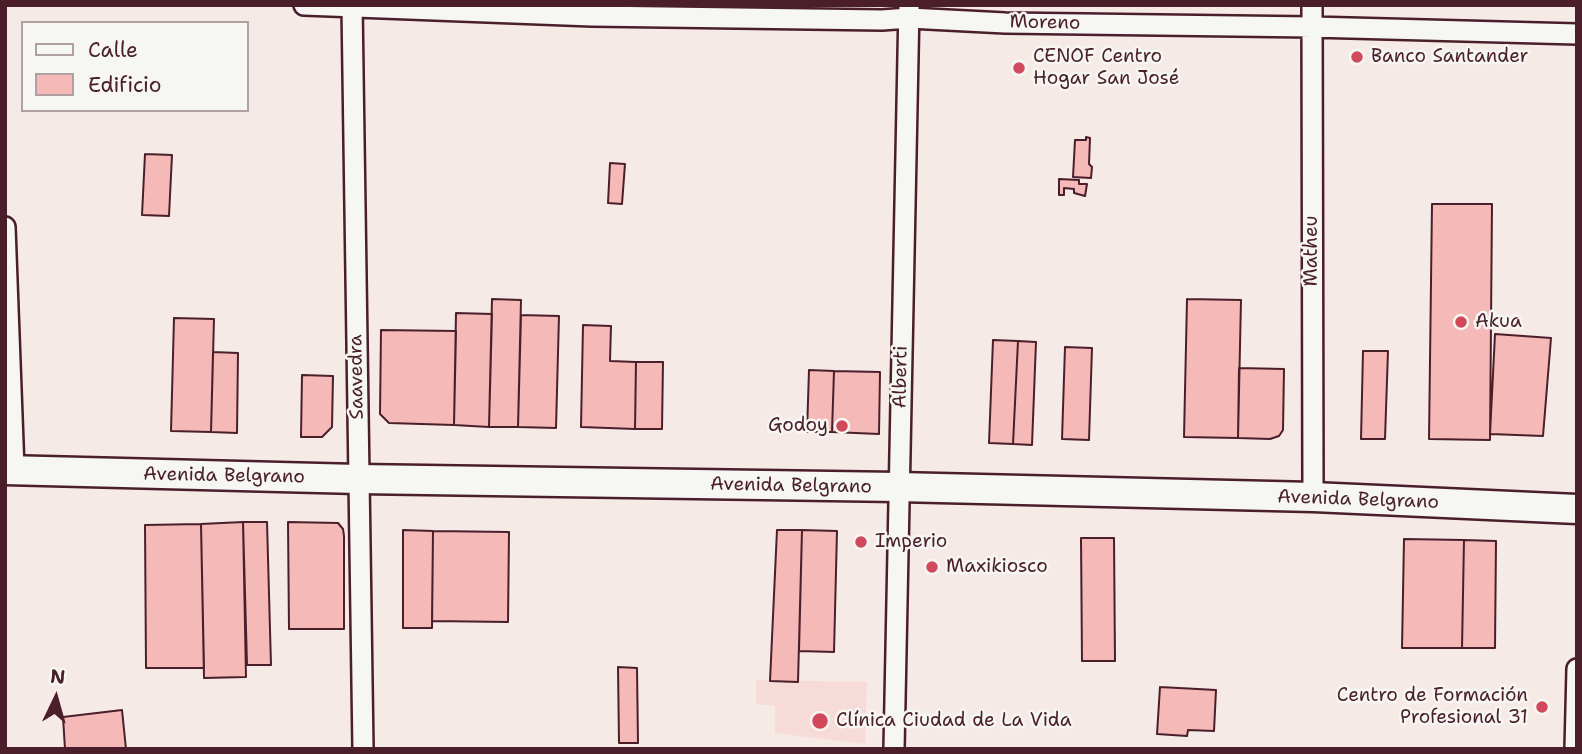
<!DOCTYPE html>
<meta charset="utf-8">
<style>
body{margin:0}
#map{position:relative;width:1582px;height:754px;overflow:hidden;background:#f6eae6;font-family:"Shantell Sans",sans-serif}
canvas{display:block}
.frame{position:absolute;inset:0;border:7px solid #4a1f2b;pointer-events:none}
.legend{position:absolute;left:21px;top:21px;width:228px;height:91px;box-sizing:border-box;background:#f6f6f2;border:2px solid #b1a0a2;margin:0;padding:9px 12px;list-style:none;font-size:21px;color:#4a1f2b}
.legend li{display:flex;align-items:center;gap:14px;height:35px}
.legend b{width:35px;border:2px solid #b1a0a2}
.north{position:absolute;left:21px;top:663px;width:70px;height:70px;-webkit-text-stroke:5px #f6f6f2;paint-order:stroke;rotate:5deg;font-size:19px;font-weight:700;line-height:28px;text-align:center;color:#4a1f2b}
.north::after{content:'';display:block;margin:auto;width:24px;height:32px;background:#4a1f2b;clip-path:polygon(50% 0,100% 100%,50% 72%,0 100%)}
</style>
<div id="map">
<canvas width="1582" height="754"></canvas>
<div class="frame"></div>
<ul class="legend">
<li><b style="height:9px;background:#f6f6f2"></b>Calle</li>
<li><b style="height:19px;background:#f5b9b7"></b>Edificio</li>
</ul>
<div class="north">N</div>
</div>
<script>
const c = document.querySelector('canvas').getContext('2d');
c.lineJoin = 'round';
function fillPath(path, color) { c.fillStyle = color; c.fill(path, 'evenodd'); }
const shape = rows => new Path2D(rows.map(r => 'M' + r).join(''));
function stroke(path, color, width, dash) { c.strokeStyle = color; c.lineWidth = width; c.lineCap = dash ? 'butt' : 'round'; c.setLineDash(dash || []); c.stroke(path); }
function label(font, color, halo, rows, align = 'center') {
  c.font = font + ' "Shantell Sans",sans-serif'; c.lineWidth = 5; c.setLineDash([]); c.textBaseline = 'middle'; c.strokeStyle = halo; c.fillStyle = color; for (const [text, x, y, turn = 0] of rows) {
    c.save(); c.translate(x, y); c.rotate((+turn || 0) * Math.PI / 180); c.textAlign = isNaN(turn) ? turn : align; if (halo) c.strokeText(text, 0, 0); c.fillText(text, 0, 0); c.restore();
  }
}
const built = shape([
 [756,680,867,682,865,744,775,733,775,706,756,704]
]);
const building = shape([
 [1086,137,1090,138,1089,164,1092,167,1091,178,1073,177,1075,140,1086,140,1086,137],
 [145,154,172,155,169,216,142,215,145,154],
 [610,163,625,164,622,204,608,203,610,163],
 [1059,179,1079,180,1079,184,1087,184,1085,196,1074,193,1074,189,1064,188,1064,195,1059,195,1059,179],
 [1432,204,1492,204,1490,440,1429,439,1432,204],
 [492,299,521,300,518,427,489,427,492,299],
 [1187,299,1241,300,1238,438,1184,437,1187,299],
 [456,313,492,314,489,427,454,425,456,313],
 [521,315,559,316,556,428,518,427,521,315],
 [174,318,214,319,211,432,171,431,174,318],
 [583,325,611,326,610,361,636,362,635,429,581,427,583,325],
 [381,330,456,331,454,425,389,423,380,414,381,330],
 [1495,334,1551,338,1543,436,1490,434,1495,334],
 [993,340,1018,341,1013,444,989,443,993,340],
 [1018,341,1036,342,1032,445,1013,444,1018,341],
 [1065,347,1092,348,1089,440,1062,439,1065,347],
 [1363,351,1388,351,1385,439,1361,439,1363,351],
 [213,352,238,353,237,433,211,432,213,352],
 [636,362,663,362,662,429,635,429,636,362],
 [1239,368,1284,369,1283,430,1279,436,1270,439,1238,438,1239,368],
 [809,370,834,371,832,432,807,432,809,370],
 [834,371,880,372,879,434,832,432,834,371],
 [302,375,333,376,332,427,322,437,301,437,302,375],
 [243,522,246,677,204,678,201,524,243,522],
 [243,522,267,522,271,665,247,665,243,522],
 [288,522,338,523,343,529,344,536,344,629,289,629,288,522],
 [201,524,204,668,146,668,145,525,201,524],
 [403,530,433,531,432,628,403,628,403,530],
 [777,530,802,530,798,682,770,681,777,530],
 [802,530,837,531,834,652,799,651,802,530],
 [433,531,509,532,508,622,432,621,433,531],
 [1081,538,1114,538,1115,661,1082,661,1081,538],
 [1404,539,1464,540,1462,648,1402,648,1404,539],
 [1464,540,1496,541,1495,648,1462,648,1464,540],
 [618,667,637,668,638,743,619,743,618,667],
 [1160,687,1216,690,1214,731,1188,730,1187,736,1157,734,1160,687],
 [122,710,126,749,65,749,63,717,122,710]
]);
const minor = shape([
 [304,5,592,16,882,20,909,18,1005,23,1312,27,1577,34],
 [352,5,363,749],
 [1312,5,1313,497],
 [5,227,14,470],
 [894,749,909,6],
 [1575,749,1577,669]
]);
const secondary = shape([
 [5,470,358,479,898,487,1313,497,1577,509]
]);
const markers = [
 [1357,57,7,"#d1495b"],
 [1019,68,7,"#d1495b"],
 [1461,322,7,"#d1495b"],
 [842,426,7,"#d1495b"],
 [861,542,7,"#d1495b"],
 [932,567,7,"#d1495b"],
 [1542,707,7,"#d1495b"],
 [820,721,9,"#d1495b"]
];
const streetNames = [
 ["Moreno",1045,23,1],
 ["Matheu",1312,251,-90],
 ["Saavedra",357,377,-91],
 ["Alberti",901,377,-89],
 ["Avenida Belgrano",224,476,1],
 ["Avenida Belgrano",791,486,1],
 ["Avenida Belgrano",1358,500,2]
];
const poiNames = [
 ["CENOF Centro",1033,57],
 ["Hogar San José",1033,79],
 ["Banco Santander",1371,57],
 ["Akua",1475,322],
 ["Godoy",828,426,"right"],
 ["Imperio",875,542],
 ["Maxikiosco",946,567],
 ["Centro de Formación",1528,696,"right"],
 ["Profesional 31",1528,718,"right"],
 ["Clínica Ciudad de La Vida",836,721]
];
fillPath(built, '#f6dbd8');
fillPath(building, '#f5b9b7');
stroke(building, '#4a1f2b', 2);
stroke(minor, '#4a1f2b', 24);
stroke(secondary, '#4a1f2b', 33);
stroke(minor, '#f6f6f2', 19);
stroke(secondary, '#f6f6f2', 28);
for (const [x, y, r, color] of markers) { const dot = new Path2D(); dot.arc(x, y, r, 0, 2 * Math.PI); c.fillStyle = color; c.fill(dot); stroke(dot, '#f6f6f2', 2.5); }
label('19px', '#4a1f2b', '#f6f6f2', streetNames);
label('19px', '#4a1f2b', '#f6f6f2', poiNames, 'left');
</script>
